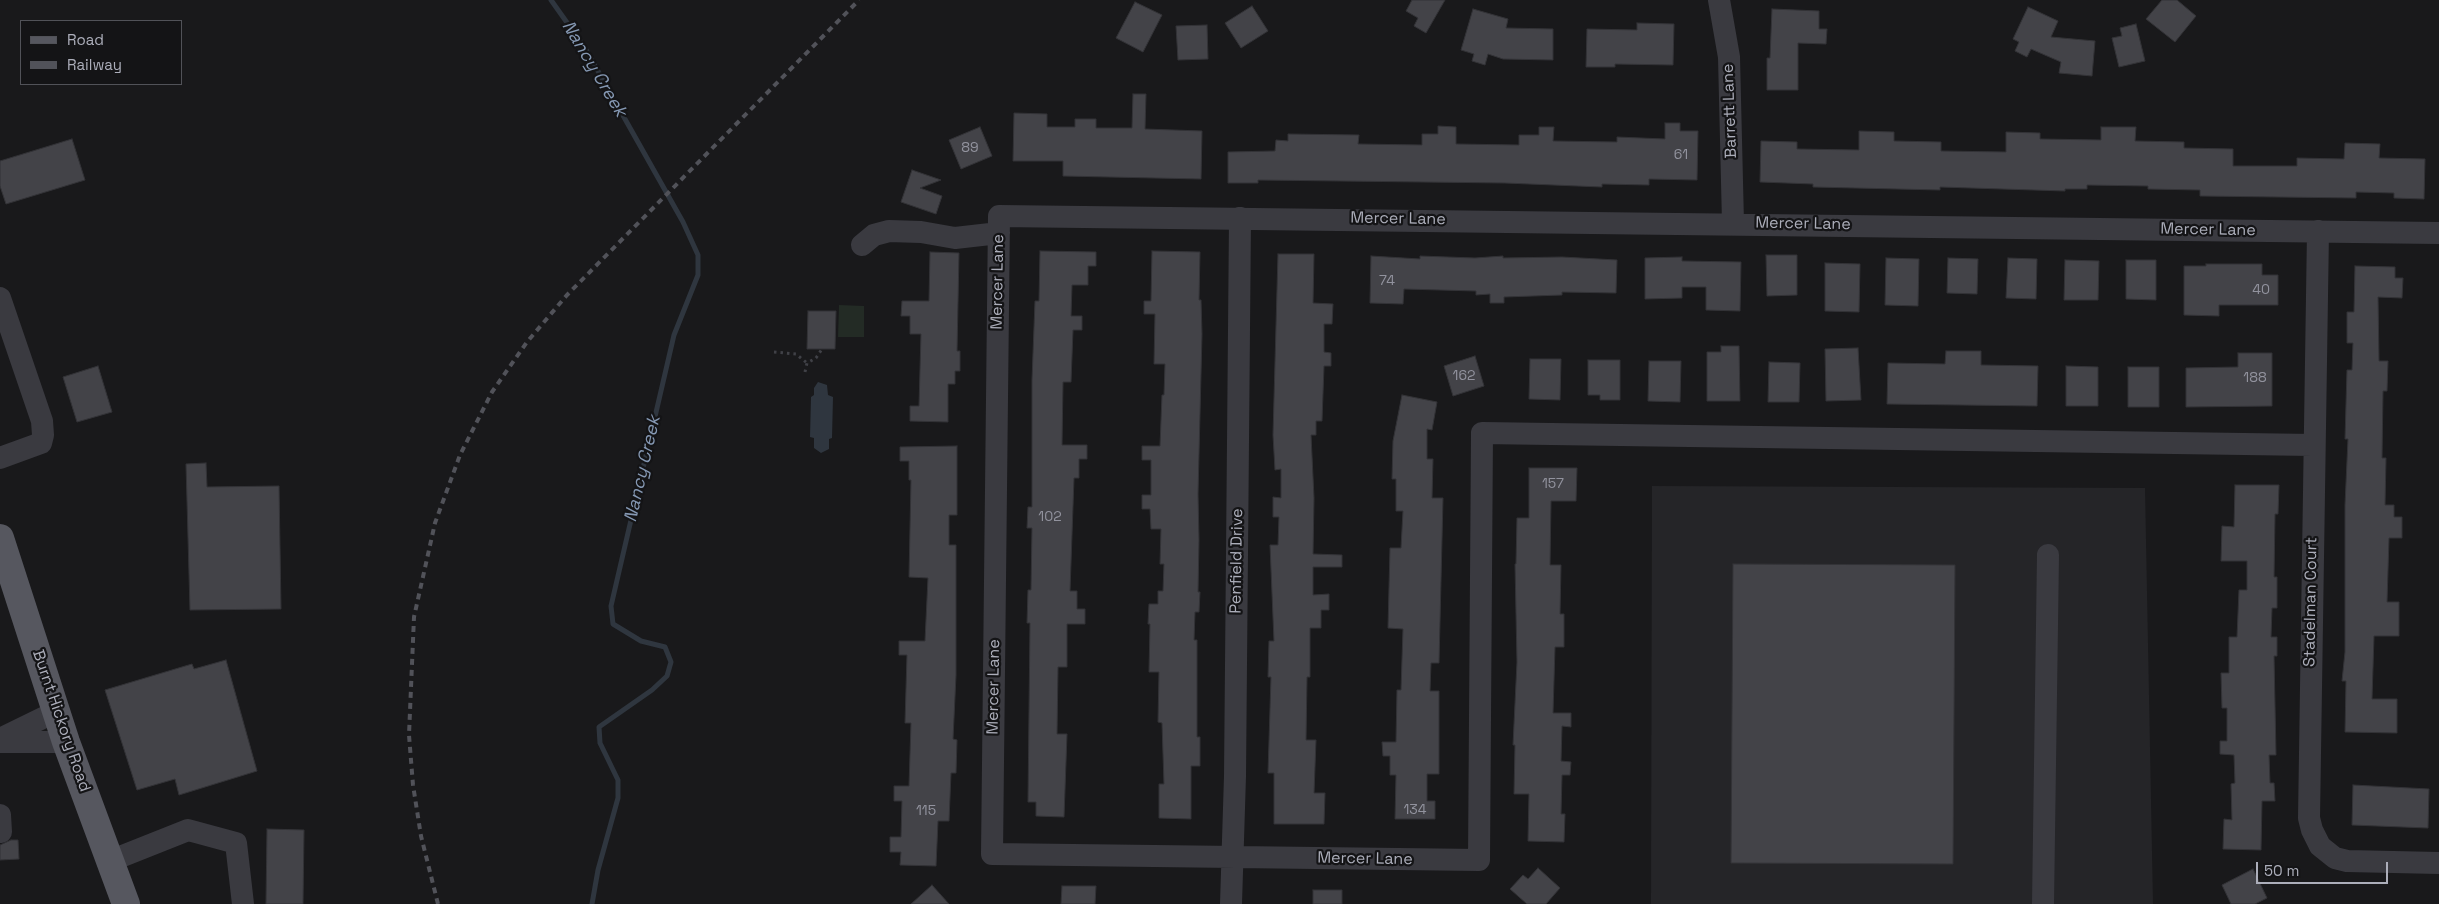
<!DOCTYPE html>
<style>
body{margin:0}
#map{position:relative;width:2439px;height:904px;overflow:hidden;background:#19191b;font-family:"Space Grotesk",sans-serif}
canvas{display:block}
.legend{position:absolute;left:20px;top:20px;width:162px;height:65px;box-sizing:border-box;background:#141416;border:1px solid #515258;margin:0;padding:6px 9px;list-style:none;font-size:15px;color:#acaeba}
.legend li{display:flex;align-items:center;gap:10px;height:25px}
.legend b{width:25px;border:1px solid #515258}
.scale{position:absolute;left:2256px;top:862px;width:132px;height:22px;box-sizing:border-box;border:2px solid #acaeba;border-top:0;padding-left:6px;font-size:15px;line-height:18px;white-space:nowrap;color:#acaeba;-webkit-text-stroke:4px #141416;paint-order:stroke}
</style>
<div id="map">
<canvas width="2439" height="904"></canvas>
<ul class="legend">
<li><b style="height:6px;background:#56575f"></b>Road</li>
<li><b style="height:6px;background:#515259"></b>Railway</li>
</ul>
<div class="scale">50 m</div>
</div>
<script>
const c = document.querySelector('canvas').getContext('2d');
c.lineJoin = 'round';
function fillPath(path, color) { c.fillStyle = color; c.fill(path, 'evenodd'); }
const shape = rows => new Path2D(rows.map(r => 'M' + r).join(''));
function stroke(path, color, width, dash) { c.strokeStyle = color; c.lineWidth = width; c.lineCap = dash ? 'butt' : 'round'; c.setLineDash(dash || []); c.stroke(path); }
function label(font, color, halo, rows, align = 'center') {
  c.font = font + ' "Space Grotesk",sans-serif'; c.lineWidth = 4.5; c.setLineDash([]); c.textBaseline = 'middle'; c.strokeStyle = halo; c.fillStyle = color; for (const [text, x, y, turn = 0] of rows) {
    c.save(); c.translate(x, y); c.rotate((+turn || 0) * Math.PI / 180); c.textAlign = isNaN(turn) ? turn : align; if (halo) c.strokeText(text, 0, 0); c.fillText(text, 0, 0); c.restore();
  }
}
const built = shape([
 [1652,486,2145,488,2153,904,1651,904]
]);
const green = shape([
 [839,305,864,306,864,337,838,337]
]);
const water = shape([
 [818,382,827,385,828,395,833,397,832,438,829,439,829,449,821,453,814,448,814,438,810,437,811,397,814,395,814,388]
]);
const stream = shape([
 [551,0,585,48,683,222,698,255,698,275,674,335,611,606,613,624,641,641,665,647,671,662,667,676,652,690,599,727,600,743,618,780,618,798,598,870,592,904]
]);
const building = shape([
 [1412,0,1445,0,1426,33,1414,26,1418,18,1406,11,1412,0],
 [2162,0,2177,0,2196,16,2175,42,2146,19,2162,0],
 [1135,2,1162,15,1143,52,1116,38,1135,2],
 [1252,6,1268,31,1241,48,1225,23,1252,6],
 [2028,7,2058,21,2051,37,2095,41,2092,76,2059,73,2061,62,2031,49,2027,57,2015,51,2019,42,2013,39,2028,7],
 [1473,9,1508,19,1506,28,1553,29,1553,60,1503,59,1488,54,1485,65,1472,61,1474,54,1461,50,1473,9],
 [1772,9,1819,11,1819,29,1827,29,1826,44,1798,43,1798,90,1767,90,1767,58,1770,58,1772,9],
 [1637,23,1674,24,1673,65,1615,64,1615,67,1586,67,1587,29,1637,30,1637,23],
 [2136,24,2145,61,2119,67,2112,38,2122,36,2120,28,2136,24],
 [1207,25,1208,59,1178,60,1176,26,1207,25],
 [1133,94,1146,94,1145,129,1202,131,1201,179,1063,176,1063,161,1013,161,1014,113,1047,114,1047,127,1075,127,1075,119,1096,119,1096,128,1132,128,1133,94],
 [1665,123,1680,123,1680,131,1698,131,1697,180,1649,179,1649,185,1602,184,1602,187,1505,183,1258,180,1258,183,1228,183,1228,152,1275,151,1276,140,1288,141,1288,134,1359,135,1358,144,1422,145,1422,134,1438,134,1438,126,1456,127,1456,144,1519,145,1519,135,1539,135,1539,127,1554,127,1553,141,1617,142,1617,137,1665,139,1665,123],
 [980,127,992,156,961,169,949,140,980,127],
 [2101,127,2136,127,2135,141,2184,142,2184,148,2233,149,2233,166,2297,166,2297,158,2344,159,2345,143,2380,144,2379,158,2425,159,2424,199,2394,198,2394,193,2356,192,2356,198,2200,196,2200,190,2148,189,2148,186,2087,185,2087,189,2065,189,2065,191,1940,187,1940,190,1813,187,1813,184,1760,182,1761,141,1797,142,1797,149,1859,150,1859,131,1894,132,1894,141,1941,142,1941,151,2006,152,2006,132,2040,133,2040,139,2101,140,2101,127],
 [72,139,85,180,6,204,0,186,0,161,72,139],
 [912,170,941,180,920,188,942,196,936,214,901,202,912,170],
 [1040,251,1096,252,1096,266,1088,266,1088,285,1072,285,1071,316,1082,316,1082,330,1073,330,1071,382,1063,382,1062,445,1087,445,1087,459,1079,459,1079,478,1074,478,1070,591,1077,591,1077,609,1085,609,1085,624,1067,624,1067,667,1058,667,1057,734,1067,734,1064,817,1036,816,1036,802,1028,802,1030,623,1027,623,1028,590,1031,590,1032,528,1027,528,1028,507,1032,507,1032,380,1035,301,1039,301,1040,251],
 [1152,251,1200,252,1199,300,1201,300,1202,334,1198,494,1199,540,1198,592,1200,592,1199,612,1195,612,1194,640,1197,640,1197,737,1200,737,1200,766,1191,766,1191,819,1159,818,1159,784,1164,784,1162,723,1158,722,1159,672,1149,672,1150,624,1148,624,1149,604,1158,604,1158,591,1163,591,1164,564,1160,564,1161,529,1151,529,1150,509,1142,509,1142,495,1151,495,1151,460,1142,460,1142,446,1160,446,1162,395,1164,395,1165,364,1154,364,1155,314,1144,314,1144,301,1151,301,1152,251],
 [930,252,959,253,957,351,960,351,960,371,955,371,955,384,948,384,948,422,910,421,910,406,919,406,921,334,910,334,910,316,901,316,902,301,929,301,930,252],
 [1278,254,1314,254,1313,303,1333,304,1332,324,1324,324,1324,352,1331,353,1331,366,1324,366,1322,421,1316,421,1316,435,1311,435,1314,498,1313,554,1342,555,1342,567,1313,567,1313,595,1329,594,1329,610,1321,610,1321,628,1310,628,1310,677,1307,677,1306,740,1316,740,1314,793,1325,793,1324,824,1274,824,1274,773,1268,773,1271,677,1268,677,1269,641,1274,641,1270,545,1278,545,1279,517,1273,517,1273,497,1281,498,1281,469,1275,470,1273,435,1278,254],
 [1766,255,1797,255,1797,295,1767,296,1766,255],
 [1371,256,1420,259,1420,256,1475,258,1503,256,1503,258,1562,257,1617,260,1616,293,1562,292,1562,295,1504,297,1504,303,1490,303,1490,294,1476,295,1476,291,1404,289,1403,304,1370,303,1371,256],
 [1682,257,1682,261,1741,262,1740,311,1706,310,1706,287,1682,287,1682,298,1645,299,1645,258,1682,257],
 [1886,258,1919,259,1918,306,1885,305,1886,258],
 [1948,258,1978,259,1977,294,1947,293,1948,258],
 [2008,258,2037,259,2036,299,2006,298,2008,258],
 [2065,260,2099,261,2098,300,2064,300,2065,260],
 [2126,260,2156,260,2156,300,2126,299,2126,260],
 [1825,263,1860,264,1859,312,1825,311,1825,263],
 [2206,264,2262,264,2262,275,2278,275,2278,305,2219,305,2219,316,2184,315,2184,266,2206,266,2206,264],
 [2355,266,2395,267,2395,278,2403,278,2402,298,2378,297,2379,361,2388,361,2387,391,2383,391,2382,458,2386,458,2385,505,2394,505,2394,517,2402,517,2402,538,2389,538,2387,602,2399,602,2399,636,2374,636,2372,699,2397,699,2397,733,2345,732,2346,681,2342,681,2345,652,2345,505,2348,439,2345,439,2347,370,2352,370,2353,343,2347,343,2347,312,2354,312,2355,266],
 [808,311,836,311,835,349,807,349,808,311],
 [1721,346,1739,346,1740,401,1707,401,1707,352,1721,352,1721,346],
 [1858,348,1861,400,1826,401,1825,349,1858,348],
 [1946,351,1981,351,1981,365,2038,366,2037,406,1887,404,1888,363,1945,364,1946,351],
 [2238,353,2272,353,2272,406,2186,407,2186,368,2238,367,2238,353],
 [1475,356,1484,386,1453,396,1444,366,1475,356],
 [1530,359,1561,359,1560,400,1529,399,1530,359],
 [1588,360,1620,360,1620,400,1600,400,1600,395,1588,395,1588,360],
 [1649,361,1681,361,1680,402,1648,401,1649,361],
 [1769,362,1800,363,1799,402,1768,402,1769,362],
 [98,366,112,412,77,422,63,377,98,366],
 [2066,366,2098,367,2098,406,2066,406,2066,366],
 [2128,367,2159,367,2159,407,2128,407,2128,367],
 [1402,395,1437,402,1432,430,1427,429,1427,459,1433,459,1432,498,1443,498,1439,663,1431,663,1430,691,1439,691,1439,774,1427,774,1427,801,1435,801,1435,819,1395,819,1396,775,1390,775,1390,756,1383,756,1382,742,1396,742,1397,690,1401,690,1403,629,1388,628,1390,548,1401,548,1403,511,1396,511,1396,479,1392,479,1393,441,1402,395],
 [957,446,957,515,949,515,949,545,956,545,956,675,953,739,957,740,956,773,951,773,949,821,938,821,936,866,900,865,901,852,890,852,890,837,901,837,902,801,894,801,894,786,909,786,911,723,905,723,907,655,899,655,899,641,925,641,928,578,909,577,911,480,909,480,909,461,900,461,900,447,957,446],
 [206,463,207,487,279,486,281,609,190,610,186,464,206,463],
 [1529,468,1577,468,1576,501,1551,501,1550,565,1561,565,1560,614,1564,614,1564,647,1555,647,1553,713,1571,713,1571,727,1562,726,1561,761,1571,762,1570,775,1562,775,1561,814,1565,814,1564,842,1528,841,1529,794,1514,794,1515,745,1513,745,1517,662,1515,564,1516,564,1517,518,1529,518,1529,468],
 [2235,485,2279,485,2278,514,2275,514,2274,577,2277,577,2277,608,2272,608,2271,637,2277,637,2277,656,2274,656,2276,755,2269,755,2270,783,2274,783,2275,801,2262,801,2261,850,2223,849,2224,819,2232,820,2231,784,2235,783,2234,755,2220,754,2220,741,2227,741,2227,708,2222,708,2221,673,2229,673,2229,637,2237,637,2239,590,2247,590,2247,561,2221,561,2222,526,2234,527,2235,485],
 [1733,564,1955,565,1953,864,1731,863,1733,564],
 [226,660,257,771,179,795,175,779,137,790,105,690,192,664,194,669,226,660],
 [2353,785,2429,789,2428,828,2352,825,2353,785],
 [267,829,304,830,303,904,266,904,267,829],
 [11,840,18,840,19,859,0,860,0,845,11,840],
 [1538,868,1560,888,1546,904,1527,904,1510,889,1523,875,1528,879,1538,868],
 [2253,869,2267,898,2255,904,2231,904,2222,885,2253,869],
 [932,885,949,904,911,904,932,885],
 [1062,886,1096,886,1095,904,1061,904,1062,886],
 [1313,890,1342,890,1342,904,1313,904,1313,890]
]);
const path = shape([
 [774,352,796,354,807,363],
 [805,372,807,363,816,358,822,349]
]);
const minor = shape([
 [1719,0,1729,57,1733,223],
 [2318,231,2309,818,2312,830,2320,846,2335,858,2347,861,2439,863],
 [862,245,874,235,889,231,921,232,955,238,999,233],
 [0,298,42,421,43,435,41,443,0,458],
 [2313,445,1482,433,1479,860,992,854,999,216,2439,233],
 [0,739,57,711],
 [0,742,66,742],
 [0,815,1,832],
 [110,861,188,830,236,843,243,904],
 [1231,904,1235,776,1240,218],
 [2043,904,2048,555]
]);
const major = shape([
 [0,538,66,742,126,904]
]);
const rail = shape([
 [438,904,421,836,413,785,409,735,414,617,435,523,460,455,492,392,527,342,567,295,859,0]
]);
const numberNames = [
 ["89",970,148],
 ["61",1681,155],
 ["74",1387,281],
 ["40",2261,290],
 ["162",1464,376],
 ["188",2255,378],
 ["157",1553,484],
 ["102",1050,517],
 ["134",1415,810],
 ["115",926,811]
];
const streetNames = [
 ["Barrett Lane",1730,111,-92],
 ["Mercer Lane",1398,219,1],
 ["Mercer Lane",1803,224,1],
 ["Mercer Lane",2208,230,1],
 ["Mercer Lane",998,282,-89],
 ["Penfield Drive",1237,561,-89],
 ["Stadelman Court",2311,602,-89],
 ["Mercer Lane",994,687,-89],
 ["Burnt Hickory Road",61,721,71],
 ["Mercer Lane",1365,859,1]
];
const waterNames = [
 ["Nancy Creek",594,69,59],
 ["Nancy Creek",643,469,-77]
];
fillPath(built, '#252528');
fillPath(green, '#232b25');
fillPath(water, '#2f363f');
stroke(stream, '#2f363f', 5);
fillPath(building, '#434348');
stroke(building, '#333337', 1);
stroke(path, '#404147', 3, [2.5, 4]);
stroke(minor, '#3a3a40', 22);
stroke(major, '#56575f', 28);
stroke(rail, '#515259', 4, [6, 5]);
label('14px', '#92939e', null, numberNames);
label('16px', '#acaeba', '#141416', streetNames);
label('italic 18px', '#8598b3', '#141416', waterNames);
</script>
